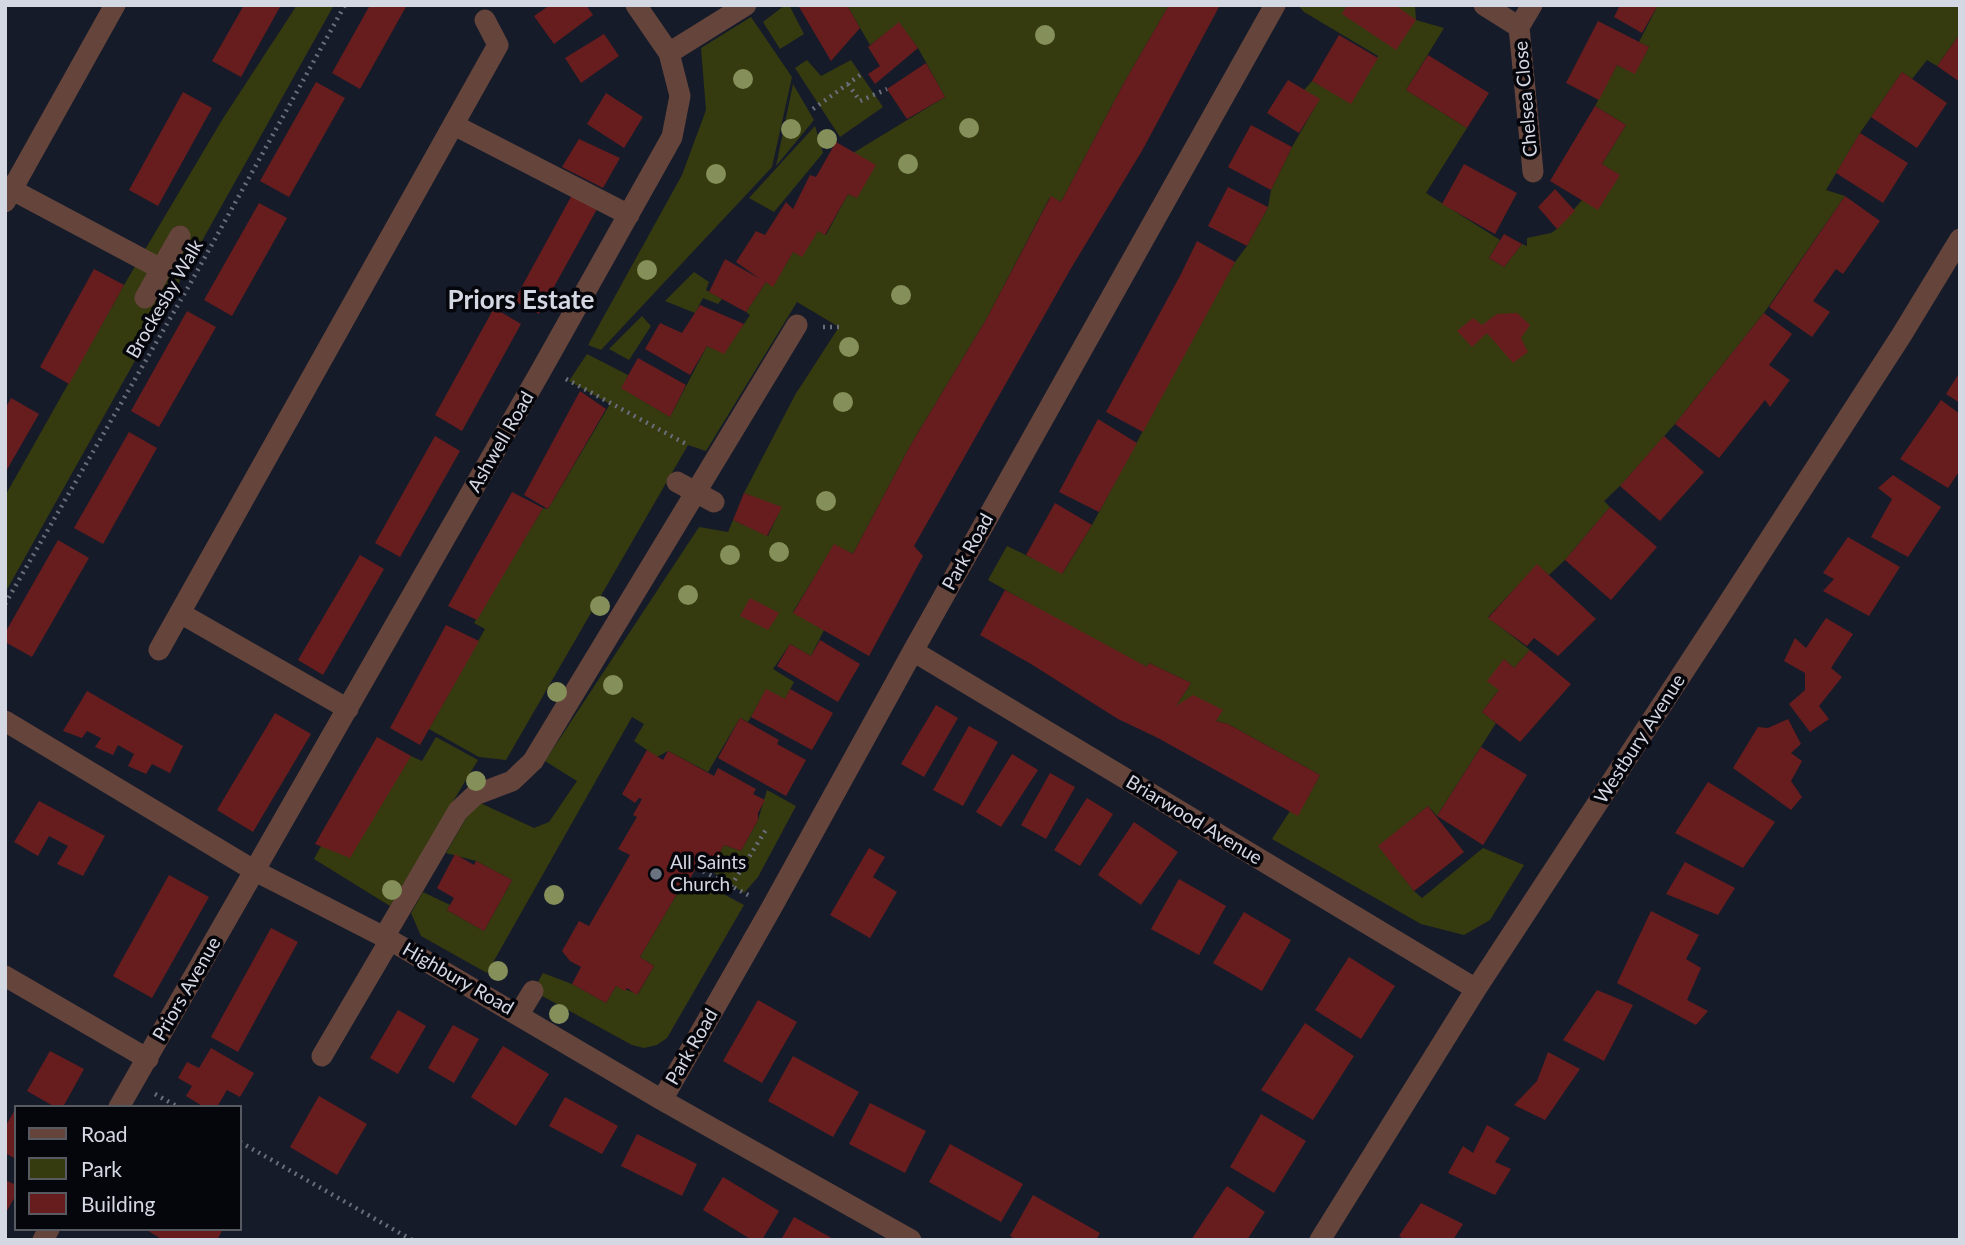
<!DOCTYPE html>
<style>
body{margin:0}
#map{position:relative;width:1965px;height:1245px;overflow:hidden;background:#161b2a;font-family:Lato,sans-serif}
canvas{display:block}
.frame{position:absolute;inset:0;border:7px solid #d4d8e3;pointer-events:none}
.legend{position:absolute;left:14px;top:1105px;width:228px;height:126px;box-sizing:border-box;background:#05060c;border:2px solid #585a62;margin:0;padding:9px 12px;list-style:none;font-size:21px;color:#d4d8e3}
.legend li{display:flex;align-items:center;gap:14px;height:35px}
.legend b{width:35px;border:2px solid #585a62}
</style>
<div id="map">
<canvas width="1965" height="1245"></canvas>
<div class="frame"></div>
<ul class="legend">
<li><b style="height:9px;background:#65453b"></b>Road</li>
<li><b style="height:19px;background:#353a0f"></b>Park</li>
<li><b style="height:19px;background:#671d1d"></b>Building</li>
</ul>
</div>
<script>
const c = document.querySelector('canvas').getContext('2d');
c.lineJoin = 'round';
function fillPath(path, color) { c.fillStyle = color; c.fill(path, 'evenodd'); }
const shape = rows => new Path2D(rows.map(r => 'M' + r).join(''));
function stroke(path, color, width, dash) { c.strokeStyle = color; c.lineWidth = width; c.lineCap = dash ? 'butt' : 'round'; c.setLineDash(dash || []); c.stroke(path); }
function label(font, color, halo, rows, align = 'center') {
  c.font = font + ' Lato,sans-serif'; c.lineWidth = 7; c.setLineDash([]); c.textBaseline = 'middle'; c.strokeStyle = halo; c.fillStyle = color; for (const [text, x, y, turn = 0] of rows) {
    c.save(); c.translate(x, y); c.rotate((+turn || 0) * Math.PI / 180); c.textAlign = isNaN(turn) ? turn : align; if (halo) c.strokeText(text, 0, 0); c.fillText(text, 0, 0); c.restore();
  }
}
const green = shape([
 [297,5,334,5,5,593,5,496,124,285,222,120],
 [785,5,789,5,804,34,780,49,763,22],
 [847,5,1169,5,1125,81,1061,202,1050,197,987,318,910,446,853,554,834,545,793,612,824,630,811,656,790,644,773,669,794,682,785,699,766,690,748,722,740,718,708,772,668,751,657,757,634,741,644,724,632,717,487,973,421,936,411,913,423,892,450,905,447,910,484,931,512,880,476,861,446,853,476,801,534,828,549,822,577,781,545,761,699,527,728,532,733,520,768,536,781,508,744,493,795,395,839,327,797,302,706,451,688,445,506,760,479,757,429,729,485,629,474,623,543,508,548,509,610,404,569,381,587,354,628,375,622,388,670,417,707,346,724,353,750,315,746,312,766,282,773,286,793,252,818,231,826,235,848,194,857,198,853,153,945,97,918,48,899,23,870,45],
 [1298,5,1415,5,1416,20,1444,28,1406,90,1467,128,1426,193,1500,240,1489,258,1504,267,1522,244,1527,246,1527,238,1551,233,1557,229,1582,200,1619,175,1602,164,1626,125,1595,106,1617,65,1635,73,1649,47,1639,42,1658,5,1960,5,1960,34,1937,66,1927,60,1912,79,1902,72,1860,133,1826,190,1845,196,1764,313,1675,424,1620,486,1604,501,1610,507,1565,560,1549,575,1537,565,1488,617,1530,650,1514,668,1504,659,1499,690,1482,712,1496,723,1437,816,1428,806,1379,846,1414,891,1422,898,1483,848,1524,865,1490,920,1464,935,1421,924,1272,839,1290,811,1298,815,1320,775,1228,724,1216,721,1222,710,1176,706,1191,683,1149,663,1147,667,1099,643,988,580,1007,546,1063,573,1092,525,1217,294,1235,262,1247,246,1268,207,1271,190,1292,147,1319,100,1304,90,1312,81,1351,103,1378,56,1304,12],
 [751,17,792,77,772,167,601,350,588,345,682,175,706,110,701,48],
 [807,60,821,76,851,60,883,107,840,137,795,68],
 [793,84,814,120,776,166],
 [815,126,823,153,774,212,749,198],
 [694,272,709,282,706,290,722,299,718,304,703,298,695,313,665,301],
 [642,316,651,326,629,360,609,349],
 [436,737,478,760,390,906,314,859,321,846,411,756,422,761],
 [767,790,796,806,758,877,744,893,710,870,724,845,741,851,758,820],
 [685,880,697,880,744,905,667,1038,657,1045,644,1048,632,1045,533,991,543,973,572,984,606,1003,616,986,638,994,654,966,640,957]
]);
const building = shape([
 [244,5,281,5,241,77,212,61],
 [370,5,407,5,360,89,332,73],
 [550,5,586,5,593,15,554,44,534,16],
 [798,5,847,5,860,28,831,61],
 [1169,5,1220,5,1143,149,1070,270,914,546,923,556,869,656,793,613,834,544,853,554,910,446,987,318,1051,196,1061,202,1125,81],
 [1347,5,1395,5,1416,20,1396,50,1342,14],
 [1620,5,1658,5,1642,33,1614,17],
 [1598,21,1649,47,1635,74,1617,65,1599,100,1566,83],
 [899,22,918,48,875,84,868,74,880,66,868,47],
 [604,34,619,56,581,83,565,58],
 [1960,34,1960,82,1937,66],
 [1339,35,1378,58,1351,104,1312,81],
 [1428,55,1489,93,1467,128,1406,90],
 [926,63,945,97,907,119,887,89],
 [1902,72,1947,103,1917,148,1871,117],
 [1288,80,1320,99,1299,133,1267,113],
 [316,82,345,98,289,197,260,181],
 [183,92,212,108,158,206,129,190],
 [606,93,643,117,624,148,587,124],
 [1595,106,1626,125,1602,164,1620,175,1598,210,1550,181],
 [1251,125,1292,147,1271,190,1228,167],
 [1860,133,1908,163,1883,203,1836,173],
 [579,139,620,158,603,188,562,167],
 [836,142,876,165,857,198,848,194,825,235,818,231,802,257,793,252,773,287,766,282,746,312,709,292,725,259,760,279,736,262,756,231,765,235,786,202,793,209,810,175,816,177],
 [1464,164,1517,193,1495,234,1442,204],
 [1228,187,1268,207,1247,246,1208,226],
 [1555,189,1575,211,1557,229,1538,207],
 [572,195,597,209,539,314,514,301],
 [1845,196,1880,221,1843,274,1836,269,1813,301,1830,312,1812,337,1769,307],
 [259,203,287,218,232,316,204,300],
 [1504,234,1522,244,1504,267,1489,258],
 [1197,241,1235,262,1143,432,1106,412,1180,276],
 [94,269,124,285,69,384,40,367],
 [700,305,744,324,724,354,707,346,690,375,645,349,660,323,682,333],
 [494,308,521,324,462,431,435,415],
 [187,311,216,327,159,427,131,411],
 [1517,313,1530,325,1521,338,1528,352,1513,363,1487,333,1472,347,1457,331,1473,318,1482,325,1497,314],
 [1764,313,1792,334,1769,365,1790,380,1770,407,1765,400,1719,458,1675,424],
 [638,358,686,385,670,417,621,388],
 [1960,372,1960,403,1946,394],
 [580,391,606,409,548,509,524,495],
 [11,398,39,414,5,473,5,409],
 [1941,400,1960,414,1960,470,1948,488,1900,459],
 [1098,419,1137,443,1099,512,1059,492],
 [129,432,157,448,103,544,74,528],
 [435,436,460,451,400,557,375,543],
 [1664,436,1704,472,1660,521,1620,486],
 [1893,475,1941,507,1908,557,1871,537,1892,499,1878,488],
 [512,492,543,508,477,620,448,606],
 [744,493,782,507,767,536,733,520],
 [1055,503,1092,525,1062,574,1026,555],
 [1610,507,1657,547,1611,600,1565,560],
 [1848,537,1900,567,1869,616,1823,591,1834,579,1823,573],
 [58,540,89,558,32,657,5,642,5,633],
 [360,555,384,569,323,675,298,660],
 [1537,564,1596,619,1558,656,1534,638,1527,646,1488,618],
 [1005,590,1147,667,1149,663,1191,683,1176,706,1193,695,1223,710,1216,721,1228,724,1320,775,1298,816,1158,738,1118,719,1031,664,980,635],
 [750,598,779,613,768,630,740,616],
 [1826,618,1853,634,1831,668,1842,677,1819,706,1829,719,1810,732,1789,704,1805,690,1805,673,1784,661,1795,638,1806,648],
 [446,625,479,641,420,745,390,728],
 [820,640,860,664,838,702,777,666,790,644,811,656],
 [1530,650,1571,684,1520,742,1482,712,1499,690,1487,681,1504,659,1514,668],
 [766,689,785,699,790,689,833,713,812,750,751,717],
 [87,691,183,746,170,773,152,764,146,774,128,766,134,754,118,745,113,755,95,747,101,738,87,731,82,738,63,731],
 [936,705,958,718,924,777,901,764],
 [275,713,311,734,253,832,217,810],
 [740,718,779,740,777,744,806,760,786,796,718,758],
 [1788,719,1801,744,1791,753,1802,761,1791,781,1802,797,1791,810,1733,768,1758,727,1768,728],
 [969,726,998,742,963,806,933,790],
 [377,737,411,756,350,858,315,844],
 [1481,747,1527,775,1483,845,1437,816],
 [647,750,663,760,668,751,714,776,718,768,756,789,753,794,765,800,758,813,758,820,741,851,724,845,715,861,704,855,688,882,685,880,640,957,654,966,637,995,627,988,625,991,616,986,606,1003,572,984,581,967,570,961,562,951,579,921,589,926,630,855,618,849,637,817,633,815,642,799,639,798,635,803,622,794],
 [1012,754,1038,770,1001,827,976,812],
 [1050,773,1075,787,1046,839,1021,825],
 [1708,782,1775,822,1743,868,1675,833],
 [1087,798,1113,814,1080,866,1054,850],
 [39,801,105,836,83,876,57,864,68,846,49,836,38,856,14,842],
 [1428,806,1464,852,1414,891,1378,846],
 [1134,822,1178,852,1141,905,1098,875],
 [869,848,885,857,873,877,897,892,870,938,830,915],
 [455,854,474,865,476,861,512,880,484,931,447,910,454,898,437,888],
 [1685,862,1735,888,1718,915,1666,894],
 [169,875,209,897,152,998,113,976],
 [1179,879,1226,906,1199,955,1151,929],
 [1651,911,1699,935,1686,959,1701,968,1687,1000,1708,1011,1696,1025,1617,983],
 [1244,912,1291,940,1262,991,1213,963],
 [271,928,298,942,238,1052,211,1037],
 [1349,957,1395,986,1361,1039,1315,1010],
 [1597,990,1633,1005,1604,1061,1563,1040],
 [758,1000,797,1022,762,1083,723,1061],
 [398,1010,426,1026,398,1074,370,1058],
 [1305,1023,1354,1056,1313,1120,1261,1090],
 [453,1025,479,1039,454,1083,428,1068],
 [503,1046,549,1074,516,1126,471,1097],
 [211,1048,254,1073,240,1097,227,1090,217,1107,204,1107,186,1096,192,1086,178,1078,187,1062,199,1068],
 [50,1051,84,1069,63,1107,55,1107,27,1091],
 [1548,1052,1580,1069,1545,1120,1514,1105,1537,1081],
 [793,1056,859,1092,833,1137,768,1101],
 [319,1096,367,1124,337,1175,290,1147],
 [565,1097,618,1126,602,1154,549,1126],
 [870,1103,926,1131,905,1173,849,1144],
 [16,1108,16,1159,5,1153,5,1127],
 [1261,1114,1306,1141,1274,1193,1230,1167],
 [1487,1125,1510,1138,1495,1162,1511,1169,1495,1195,1448,1173,1463,1146,1473,1153],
 [637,1134,697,1164,682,1196,621,1166],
 [950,1144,1023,1184,1001,1222,929,1182],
 [723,1177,779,1211,762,1240,752,1240,703,1210],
 [5,1180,16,1185,16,1195,5,1214],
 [1227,1186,1265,1212,1247,1240,1191,1240],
 [1033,1195,1100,1233,1096,1240,1017,1240,1010,1236],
 [1421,1203,1463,1224,1453,1240,1406,1240,1399,1236],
 [794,1217,835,1240,781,1240],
 [145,1229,223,1229,217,1240,163,1240]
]);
const path = shape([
 [848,84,860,101,887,89],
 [813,109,863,73],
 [823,327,839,327],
 [566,379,688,445],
 [5,604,190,284,345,5],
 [697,868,750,896],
 [731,886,767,828],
 [155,1094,178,1107],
 [240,1142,412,1240]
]);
const minor = shape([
 [1484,5,1519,27,1533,172],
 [1519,27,1532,5],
 [669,53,746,5],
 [454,125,629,215],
 [5,186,161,269],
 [5,202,115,5],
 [145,298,180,236],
 [677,482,714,502],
 [180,613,348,709],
 [159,650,498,45,485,20],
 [913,651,1476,989],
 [5,721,255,871,390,940,662,1100,911,1240],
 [384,937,458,811,475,795,512,781,533,761,797,325],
 [5,976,148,1059],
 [519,1014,533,991],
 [322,1056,390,940],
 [662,1100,772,907,913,651,1275,5],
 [119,1107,543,367,672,137,680,96,669,53,636,5],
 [43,1240,49,1229],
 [1320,1240,1476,989,1718,619,1901,336,1960,239]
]);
const trees = [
 [1045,35],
 [743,79],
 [969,128],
 [791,129],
 [827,139],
 [908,164],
 [716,174],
 [647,270],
 [901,295],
 [849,347],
 [843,402],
 [826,501],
 [779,552],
 [730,555],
 [688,595],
 [600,606],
 [613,685],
 [557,692],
 [476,781],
 [392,890],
 [554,895],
 [498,971],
 [559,1014]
];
const markers = [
 [656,874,7,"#6b7280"]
];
const streetNames = [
 ["Chelsea Close",1526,99,-95],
 ["Brockesby Walk",165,299,-60],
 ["Ashwell Road",501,442,-60],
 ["Park Road",968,552,-61],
 ["Westbury Avenue",1640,739,-57],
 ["Briarwood Avenue",1194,820,31],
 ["Highbury Road",458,979,30],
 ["Priors Avenue",187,989,-60],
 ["Park Road",692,1047,-60]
];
const poiNames = [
 ["All Saints",670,863],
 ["Church",670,885]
];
const districtNames = [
 ["Priors Estate",521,301]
];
fillPath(green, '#353a0f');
fillPath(building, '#671d1d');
stroke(path, '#6a6e7b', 4.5, [2, 5]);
stroke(minor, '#65453b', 21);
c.fillStyle = '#858f59';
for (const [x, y] of trees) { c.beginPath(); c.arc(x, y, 10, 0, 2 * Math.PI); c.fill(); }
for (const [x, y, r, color] of markers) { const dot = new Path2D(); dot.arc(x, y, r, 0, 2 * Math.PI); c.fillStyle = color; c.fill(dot); stroke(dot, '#05060c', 2.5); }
label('19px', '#d4d8e3', '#05060c', streetNames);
label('19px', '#d4d8e3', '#05060c', poiNames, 'left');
label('bold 26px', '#d4d8e3', '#05060c', districtNames);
</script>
